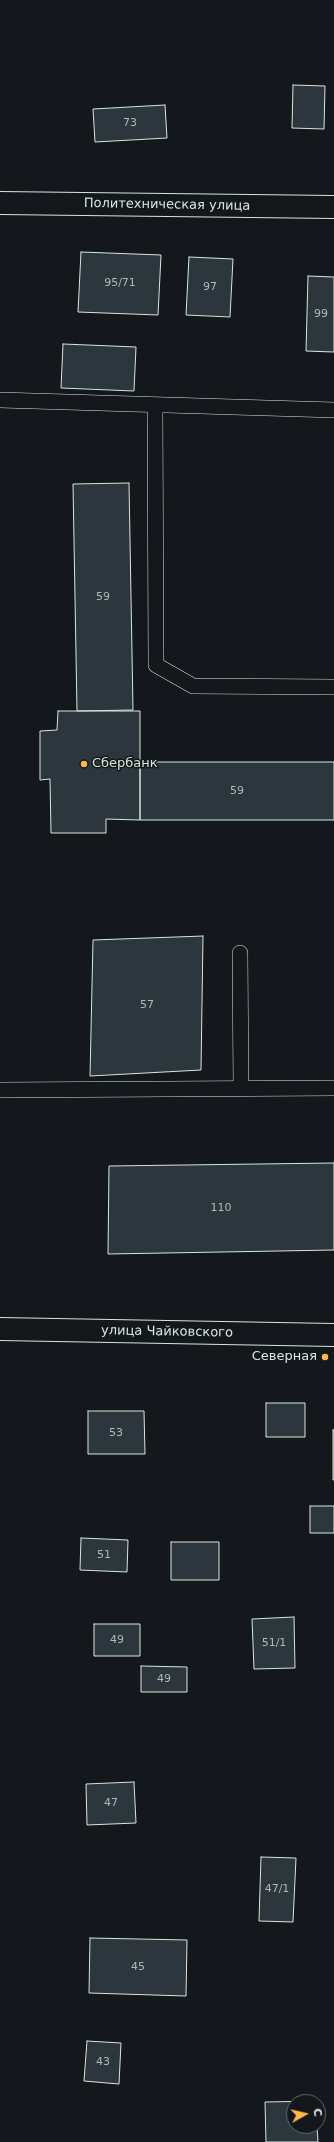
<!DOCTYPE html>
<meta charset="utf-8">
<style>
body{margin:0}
#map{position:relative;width:334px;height:2142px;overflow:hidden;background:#14181c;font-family:"DejaVu Sans",sans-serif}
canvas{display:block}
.north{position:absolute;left:286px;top:2094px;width:40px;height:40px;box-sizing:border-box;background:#14181c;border:1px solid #626a69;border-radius:50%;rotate:82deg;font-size:11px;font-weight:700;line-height:16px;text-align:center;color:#d8e6dc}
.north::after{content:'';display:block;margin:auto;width:14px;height:18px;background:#ffb74d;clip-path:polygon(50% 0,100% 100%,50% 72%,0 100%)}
</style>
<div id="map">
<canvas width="334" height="2142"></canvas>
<div class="north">С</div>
</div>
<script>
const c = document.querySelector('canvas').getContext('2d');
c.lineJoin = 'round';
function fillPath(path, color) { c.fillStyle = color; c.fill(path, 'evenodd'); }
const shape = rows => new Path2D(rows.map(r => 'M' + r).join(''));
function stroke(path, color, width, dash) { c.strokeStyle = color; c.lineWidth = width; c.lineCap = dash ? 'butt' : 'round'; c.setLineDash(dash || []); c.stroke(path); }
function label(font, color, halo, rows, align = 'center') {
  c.font = font + ' "DejaVu Sans",sans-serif'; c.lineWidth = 3; c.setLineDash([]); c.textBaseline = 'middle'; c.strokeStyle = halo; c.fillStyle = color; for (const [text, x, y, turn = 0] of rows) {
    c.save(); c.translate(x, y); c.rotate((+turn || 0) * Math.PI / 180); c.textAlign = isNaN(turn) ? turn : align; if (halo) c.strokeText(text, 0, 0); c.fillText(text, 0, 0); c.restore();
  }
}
const building = shape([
 [293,85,325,86,324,129,292,128,293,85],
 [165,105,167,138,95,142,93,109,165,105],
 [81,252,161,255,158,315,78,312,81,252],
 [189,257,233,259,230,317,186,315,189,257],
 [308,276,334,277,334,352,306,351,308,276],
 [63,344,136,347,134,391,61,388,63,344],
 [129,483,133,710,77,711,73,484,129,483],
 [58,711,140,711,140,820,106,819,106,833,51,833,50,779,40,780,40,731,57,730,58,711],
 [140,762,334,762,334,820,140,820,140,762],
 [203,936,201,1070,90,1076,93,940,203,936],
 [334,1163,334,1250,108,1254,109,1166,334,1163],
 [266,1403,305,1403,305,1437,266,1437,266,1403],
 [88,1411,144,1411,145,1454,88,1454,88,1411],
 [333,1430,334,1430,334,1480,333,1480,333,1430],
 [310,1506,334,1506,334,1533,310,1533,310,1506],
 [81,1538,128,1540,127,1572,80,1570,81,1538],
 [171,1542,219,1542,219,1580,171,1580,171,1542],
 [294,1617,295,1668,254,1669,252,1619,294,1617],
 [94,1624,140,1624,140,1656,94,1656,94,1624],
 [141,1666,187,1667,187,1692,141,1692,141,1666],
 [134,1782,136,1823,87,1825,86,1784,134,1782],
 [261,1857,296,1858,293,1922,259,1921,261,1857],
 [90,1938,187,1940,186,1996,89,1993,90,1938],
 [87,2041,121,2043,119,2084,84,2081,87,2041],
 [317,2101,294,2102,294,2126,317,2126,318,2142,266,2142,265,2102,317,2101]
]);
const lane = shape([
 [0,400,334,410],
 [155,405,156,665,193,686,334,687],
 [240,953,241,1089],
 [0,1090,334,1088]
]);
const street = shape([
 [0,203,334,207]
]);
const secondary = shape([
 [0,1329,334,1335]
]);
const markers = [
 [84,764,4,"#ffb74d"],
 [325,1357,4,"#ffb74d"]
];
const numberNames = [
 ["73",130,123],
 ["95/71",120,283],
 ["97",210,287],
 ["99",321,314],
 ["59",103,597],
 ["59",237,791],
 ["57",147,1005],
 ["110",221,1208],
 ["53",116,1433],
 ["51",104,1555],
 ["49",117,1640],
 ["51/1",274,1643],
 ["49",164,1679],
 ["47",111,1803],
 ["47/1",277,1889],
 ["45",138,1967],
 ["43",103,2062]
];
const streetNames = [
 ["Политехническая улица",167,205,1],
 ["улица Чайковского",167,1332,1]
];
const poiNames = [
 ["Сбербанк",92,764],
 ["Северная",317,1357,"right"]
];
fillPath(building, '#2c363c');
stroke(building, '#d8e6dc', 1);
stroke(lane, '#d8e6dc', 16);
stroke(street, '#d8e6dc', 24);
stroke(secondary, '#d8e6dc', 24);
stroke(lane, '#14181c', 15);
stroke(street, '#14181c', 22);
stroke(secondary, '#14181c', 22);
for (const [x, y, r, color] of markers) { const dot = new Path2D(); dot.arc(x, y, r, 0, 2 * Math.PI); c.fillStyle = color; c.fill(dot); stroke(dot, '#14181c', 1.5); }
label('11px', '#adbab4', null, numberNames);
label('13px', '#d8e6dc', '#14181c', streetNames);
label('13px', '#d8e6dc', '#14181c', poiNames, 'left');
</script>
